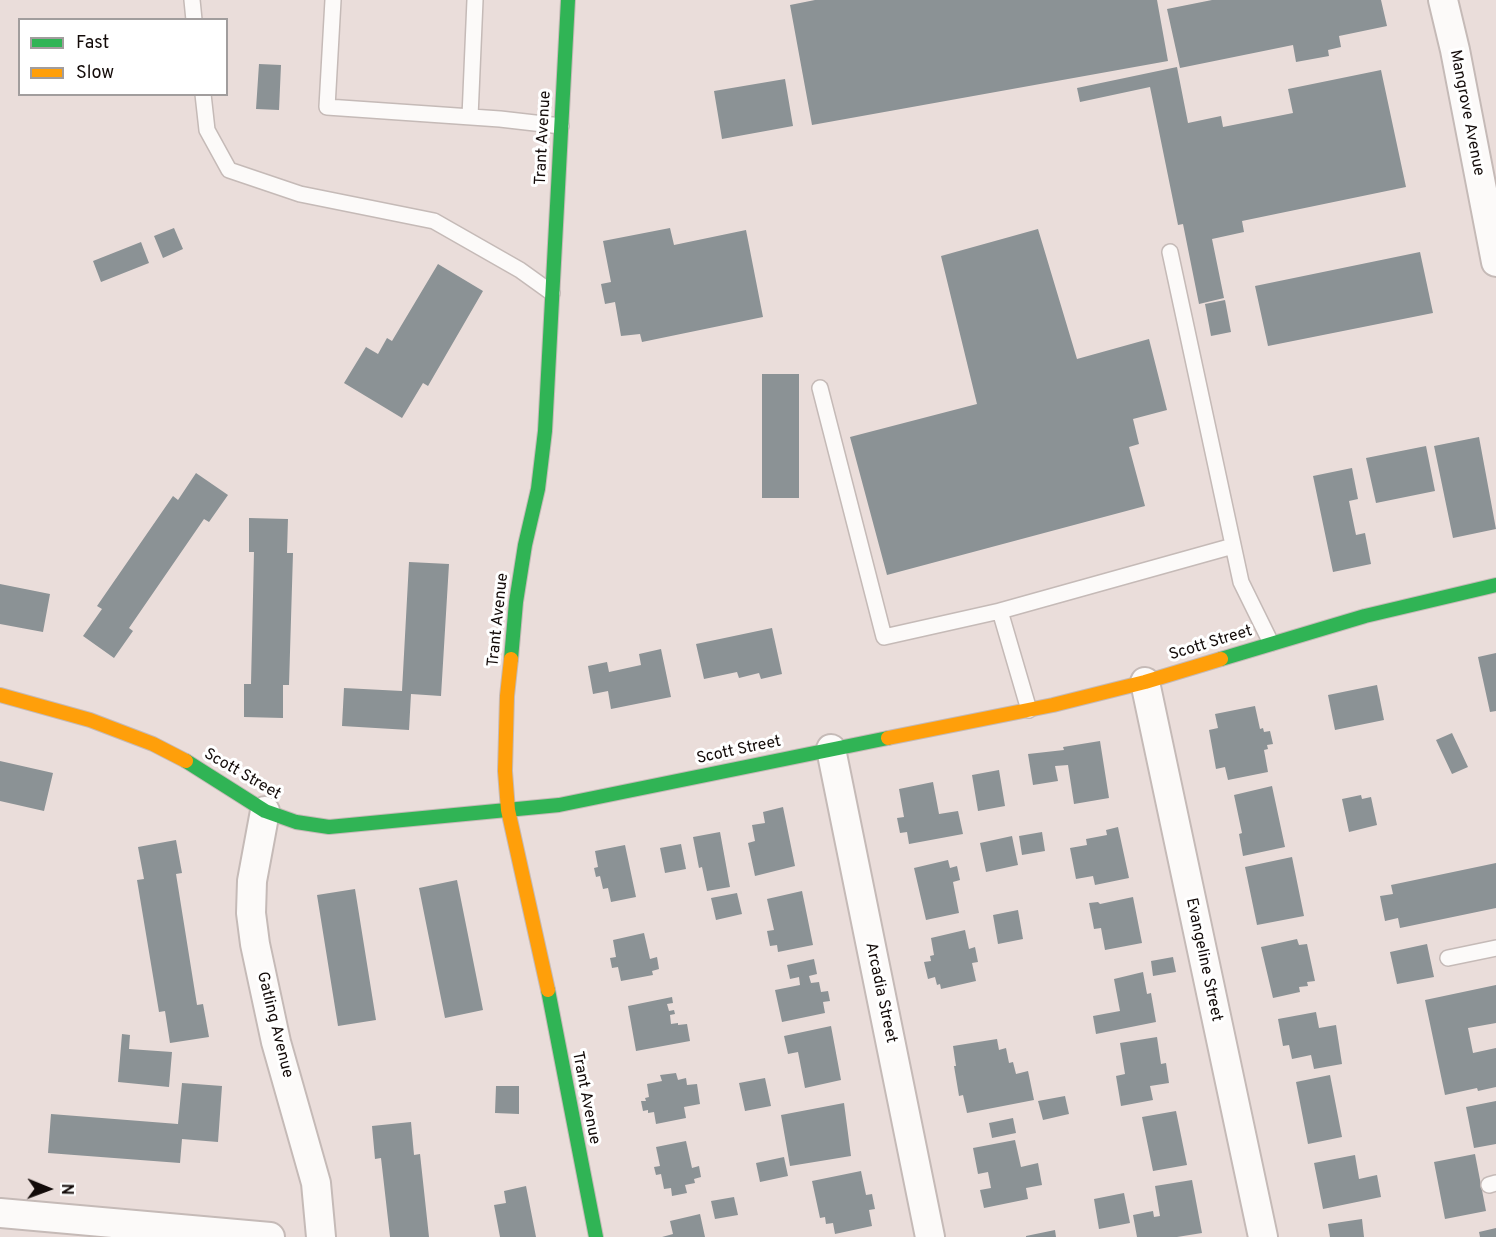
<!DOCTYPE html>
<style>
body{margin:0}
#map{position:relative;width:1496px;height:1237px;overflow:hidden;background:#eaddda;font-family:Overpass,sans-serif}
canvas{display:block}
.legend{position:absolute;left:18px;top:18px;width:210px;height:78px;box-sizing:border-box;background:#fff;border:2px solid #a19d9d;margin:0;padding:8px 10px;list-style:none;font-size:18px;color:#130b09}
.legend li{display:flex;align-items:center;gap:12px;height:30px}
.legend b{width:30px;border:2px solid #a19d9d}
.north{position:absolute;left:18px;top:1159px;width:60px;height:60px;-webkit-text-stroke:4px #fff;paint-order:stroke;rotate:91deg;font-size:16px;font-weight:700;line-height:24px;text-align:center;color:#130b09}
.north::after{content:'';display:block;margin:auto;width:21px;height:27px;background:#130b09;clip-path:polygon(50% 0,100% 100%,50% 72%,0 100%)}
</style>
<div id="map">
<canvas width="1496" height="1237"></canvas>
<ul class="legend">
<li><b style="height:8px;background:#30b455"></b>Fast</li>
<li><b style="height:8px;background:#ff9f0a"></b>Slow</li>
</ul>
<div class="north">N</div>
</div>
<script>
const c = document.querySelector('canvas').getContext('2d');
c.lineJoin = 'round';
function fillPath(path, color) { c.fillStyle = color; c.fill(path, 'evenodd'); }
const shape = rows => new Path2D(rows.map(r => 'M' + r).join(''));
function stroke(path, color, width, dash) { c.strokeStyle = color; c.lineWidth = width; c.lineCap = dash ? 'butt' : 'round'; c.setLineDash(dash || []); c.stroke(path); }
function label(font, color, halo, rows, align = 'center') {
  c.font = font + ' Overpass,sans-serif'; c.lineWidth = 6; c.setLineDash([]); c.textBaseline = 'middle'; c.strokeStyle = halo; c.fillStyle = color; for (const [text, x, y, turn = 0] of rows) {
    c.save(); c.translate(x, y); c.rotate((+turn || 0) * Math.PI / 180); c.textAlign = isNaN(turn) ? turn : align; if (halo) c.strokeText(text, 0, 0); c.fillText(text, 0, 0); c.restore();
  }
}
const building = shape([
 [815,0,1157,0,1168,61,812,125,790,5],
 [1212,0,1381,0,1387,26,1339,36,1341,47,1328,50,1329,56,1296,62,1293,45,1180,68,1167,9],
 [259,64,281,65,279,110,256,109],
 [1177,67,1188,123,1221,116,1223,127,1293,113,1288,89,1381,70,1406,187,1242,221,1244,232,1212,239,1224,298,1199,304,1183,224,1178,225,1150,87,1080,102,1077,88],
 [785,79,793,126,722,139,714,91],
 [174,228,183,249,163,258,154,236],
 [670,228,674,245,746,230,763,317,642,342,640,334,621,336,615,302,605,304,601,284,611,282,603,241],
 [1038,229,1077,359,1149,339,1167,410,1133,419,1139,444,1129,447,1145,506,887,575,850,437,977,404,941,256],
 [141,242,149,263,101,282,93,261],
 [1420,252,1433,313,1268,346,1255,286],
 [438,264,483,291,428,386,423,383,402,418,344,383,366,347,378,354,387,338,392,341],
 [1225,300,1231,332,1211,336,1205,304],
 [762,374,799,374,799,498,762,498],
 [1479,437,1496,529,1453,538,1434,446],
 [1426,446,1435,491,1376,503,1366,458],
 [1352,468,1358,499,1349,501,1356,535,1365,533,1371,564,1333,572,1313,476],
 [196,473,228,495,209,522,204,519,129,628,133,631,114,658,83,636,102,609,97,606,173,496,178,500],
 [249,518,288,519,287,553,293,553,289,685,283,685,283,718,244,717,244,684,251,684,254,552,249,552],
 [409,562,449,564,441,696,411,694,409,730,342,726,344,688,402,691],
 [0,584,50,594,43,632,0,624],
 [772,628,782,674,761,679,759,673,739,678,737,672,704,679,696,644],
 [661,649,671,697,611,709,608,691,593,694,588,666,607,662,609,672,641,665,639,654],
 [1496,653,1496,711,1490,712,1478,657],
 [1377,685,1384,720,1335,730,1328,695],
 [1255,706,1260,729,1263,728,1264,732,1270,731,1273,744,1267,745,1268,749,1264,750,1268,772,1228,780,1225,767,1216,769,1209,730,1218,728,1215,714],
 [1452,733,1468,767,1452,774,1436,740],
 [1100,741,1109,798,1074,804,1068,765,1055,766,1058,781,1033,785,1028,754,1064,750,1063,747],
 [0,761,53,773,44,811,0,801],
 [999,770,1005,806,978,811,972,775],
 [933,782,939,814,958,811,963,834,909,844,907,832,900,833,897,818,904,817,899,789],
 [1272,786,1285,847,1243,856,1239,834,1242,833,1234,795],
 [1361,795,1362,799,1371,797,1377,825,1349,832,1342,799],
 [783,807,795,866,755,876,748,843,755,841,752,825,765,823,763,812],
 [1118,827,1129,878,1095,885,1093,876,1076,879,1070,848,1087,845,1086,839,1107,835,1106,830],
 [720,832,730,887,707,891,702,867,699,868,693,837],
 [1042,832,1045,851,1022,855,1019,836],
 [1012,836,1018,865,986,872,980,843],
 [176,840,182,873,176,874,197,1005,203,1004,209,1037,170,1043,165,1011,159,1012,137,880,144,879,138,847],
 [681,844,686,869,665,873,660,848],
 [625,845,636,897,611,902,608,888,603,889,600,876,596,877,594,868,598,867,595,851],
 [1292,857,1304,916,1257,925,1245,867],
 [948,860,950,868,957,866,960,880,953,882,959,913,926,920,914,868],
 [1496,863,1496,908,1400,928,1398,918,1385,921,1380,896,1393,894,1391,885],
 [457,880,483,1010,445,1018,419,888],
 [355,889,376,1020,338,1026,317,895],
 [802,891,813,945,778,952,777,945,770,946,767,931,774,930,767,899],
 [737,893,742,914,716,920,711,898],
 [1133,897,1142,943,1105,950,1101,928,1094,929,1089,903,1098,902,1100,904],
 [1018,910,1023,939,998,944,993,915],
 [965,930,969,949,975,947,978,962,972,963,976,981,941,989,940,984,937,985,935,977,928,979,924,962,931,961,930,956,934,955,931,938],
 [644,933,650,959,657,957,659,969,652,971,653,975,621,981,618,967,612,968,610,958,616,957,613,940],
 [1297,939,1299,945,1307,944,1315,981,1307,982,1308,986,1299,987,1300,992,1273,998,1261,947],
 [1427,944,1434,977,1397,984,1390,952],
 [1173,957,1176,972,1153,976,1151,961],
 [814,959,817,974,809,976,811,983,819,982,821,992,828,991,830,1001,823,1002,825,1013,782,1022,775,990,800,985,799,977,790,979,787,965],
 [1143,972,1147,994,1151,993,1156,1022,1096,1034,1093,1016,1120,1011,1114,979],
 [1496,985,1496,1023,1468,1028,1473,1053,1496,1048,1496,1087,1478,1091,1477,1088,1445,1095,1425,1000],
 [672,997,673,1003,667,1004,669,1011,674,1010,675,1014,670,1015,671,1024,678,1023,678,1025,687,1024,690,1041,636,1051,628,1006],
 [1316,1012,1319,1028,1336,1025,1342,1064,1314,1069,1311,1055,1292,1059,1289,1045,1283,1046,1278,1019],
 [831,1026,841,1080,805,1088,798,1052,788,1054,784,1036],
 [122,1034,130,1035,129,1049,172,1052,169,1087,118,1082],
 [1157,1037,1161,1064,1166,1063,1169,1083,1150,1086,1153,1100,1121,1106,1116,1076,1125,1074,1120,1043],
 [997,1039,999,1050,1006,1048,1009,1063,1013,1062,1016,1074,1028,1071,1034,1100,967,1113,963,1095,959,1096,954,1066,956,1066,953,1046],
 [676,1073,678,1080,686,1078,687,1085,697,1084,700,1104,684,1107,686,1118,656,1124,654,1112,648,1113,648,1110,643,1111,641,1101,646,1101,645,1098,649,1097,647,1084,662,1081,660,1075],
 [1330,1075,1342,1137,1308,1144,1296,1082],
 [765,1078,771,1106,745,1111,739,1083],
 [182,1083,222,1086,218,1142,182,1139,180,1163,48,1153,51,1114,178,1124],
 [496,1086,519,1086,519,1114,495,1113],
 [1065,1096,1069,1114,1043,1120,1038,1101],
 [1496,1101,1496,1144,1474,1148,1466,1107],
 [844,1103,851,1156,790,1166,781,1115],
 [1176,1111,1187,1165,1153,1171,1142,1117],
 [1013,1118,1016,1133,992,1138,989,1123],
 [411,1122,414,1155,420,1154,429,1237,390,1237,381,1158,375,1159,372,1126],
 [1015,1140,1021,1167,1038,1163,1042,1185,1026,1188,1028,1199,984,1208,980,1190,991,1188,988,1172,978,1174,973,1148],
 [686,1141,692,1168,699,1166,701,1177,694,1179,695,1183,685,1185,687,1193,672,1196,671,1188,664,1189,661,1174,656,1175,654,1167,660,1166,656,1147],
 [1475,1154,1486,1211,1445,1219,1434,1162],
 [1355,1155,1359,1179,1377,1175,1381,1197,1323,1209,1314,1163],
 [784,1157,788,1176,760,1182,756,1163],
 [861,1171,866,1195,872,1194,875,1209,869,1210,872,1226,835,1234,833,1223,826,1224,825,1217,820,1218,812,1181],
 [1192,1180,1202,1233,1177,1237,1137,1237,1133,1215,1153,1211,1154,1217,1160,1216,1155,1186],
 [526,1186,536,1237,500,1237,494,1205,506,1203,504,1191],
 [1124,1193,1130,1223,1099,1229,1094,1199],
 [734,1197,738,1215,715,1219,711,1201],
 [700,1214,705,1237,662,1237,673,1234,670,1221],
 [1362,1219,1364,1237,1330,1237,1328,1224],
 [1496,1228,1496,1237,1480,1237,1479,1232],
 [1055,1230,1056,1237,1026,1237,1026,1236]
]);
const lane = shape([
 [192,0,194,20],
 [333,0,327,107,500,119,561,126],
 [203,94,207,130,229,170,300,194,434,221,520,270,552,293],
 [470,117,475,0],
 [1170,252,1241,582,1271,643],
 [820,388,884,637,1000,611],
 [1029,710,1000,611,1233,546],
 [1448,958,1496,948],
 [1489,1185,1496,1183]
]);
const street = shape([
 [1443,0,1455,50,1496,262],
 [1145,682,1263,1237],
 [831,749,930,1237],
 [265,811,252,881,251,913,255,944,276,1042,316,1183,321,1237],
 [0,1213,270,1237]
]);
const fast = shape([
 [511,659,516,602,525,545,538,489,545,431,568,0],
 [1221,659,1365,616,1496,585],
 [186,761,265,811,296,822,329,827,559,805,888,738],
 [548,990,596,1237]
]);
const slow = shape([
 [511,659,507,696,505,771,508,810,548,990],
 [0,695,90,720,153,744,186,761],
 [888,738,1053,705,1145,682,1221,659]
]);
const streetNames = [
 ["Mangrove Avenue",1466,113,79],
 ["Trant Avenue",544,138,-87],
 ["Trant Avenue",499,620,-84],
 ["Scott Street",1211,644,-17],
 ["Scott Street",739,751,-12],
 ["Scott Street",242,775,30],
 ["Evangeline Street",1203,960,78],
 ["Arcadia Street",880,993,78],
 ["Gatling Avenue",274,1025,76],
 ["Trant Avenue",585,1098,79]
];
fillPath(building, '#8b9295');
stroke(lane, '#c5bab7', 18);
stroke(street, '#c5bab7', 32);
stroke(fast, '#c5bab7', 16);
stroke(slow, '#c5bab7', 16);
stroke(lane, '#fcfaf9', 15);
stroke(street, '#fcfaf9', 28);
stroke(fast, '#30b455', 14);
stroke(slow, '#ff9f0a', 14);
label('16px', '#130b09', '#fff', streetNames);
</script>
